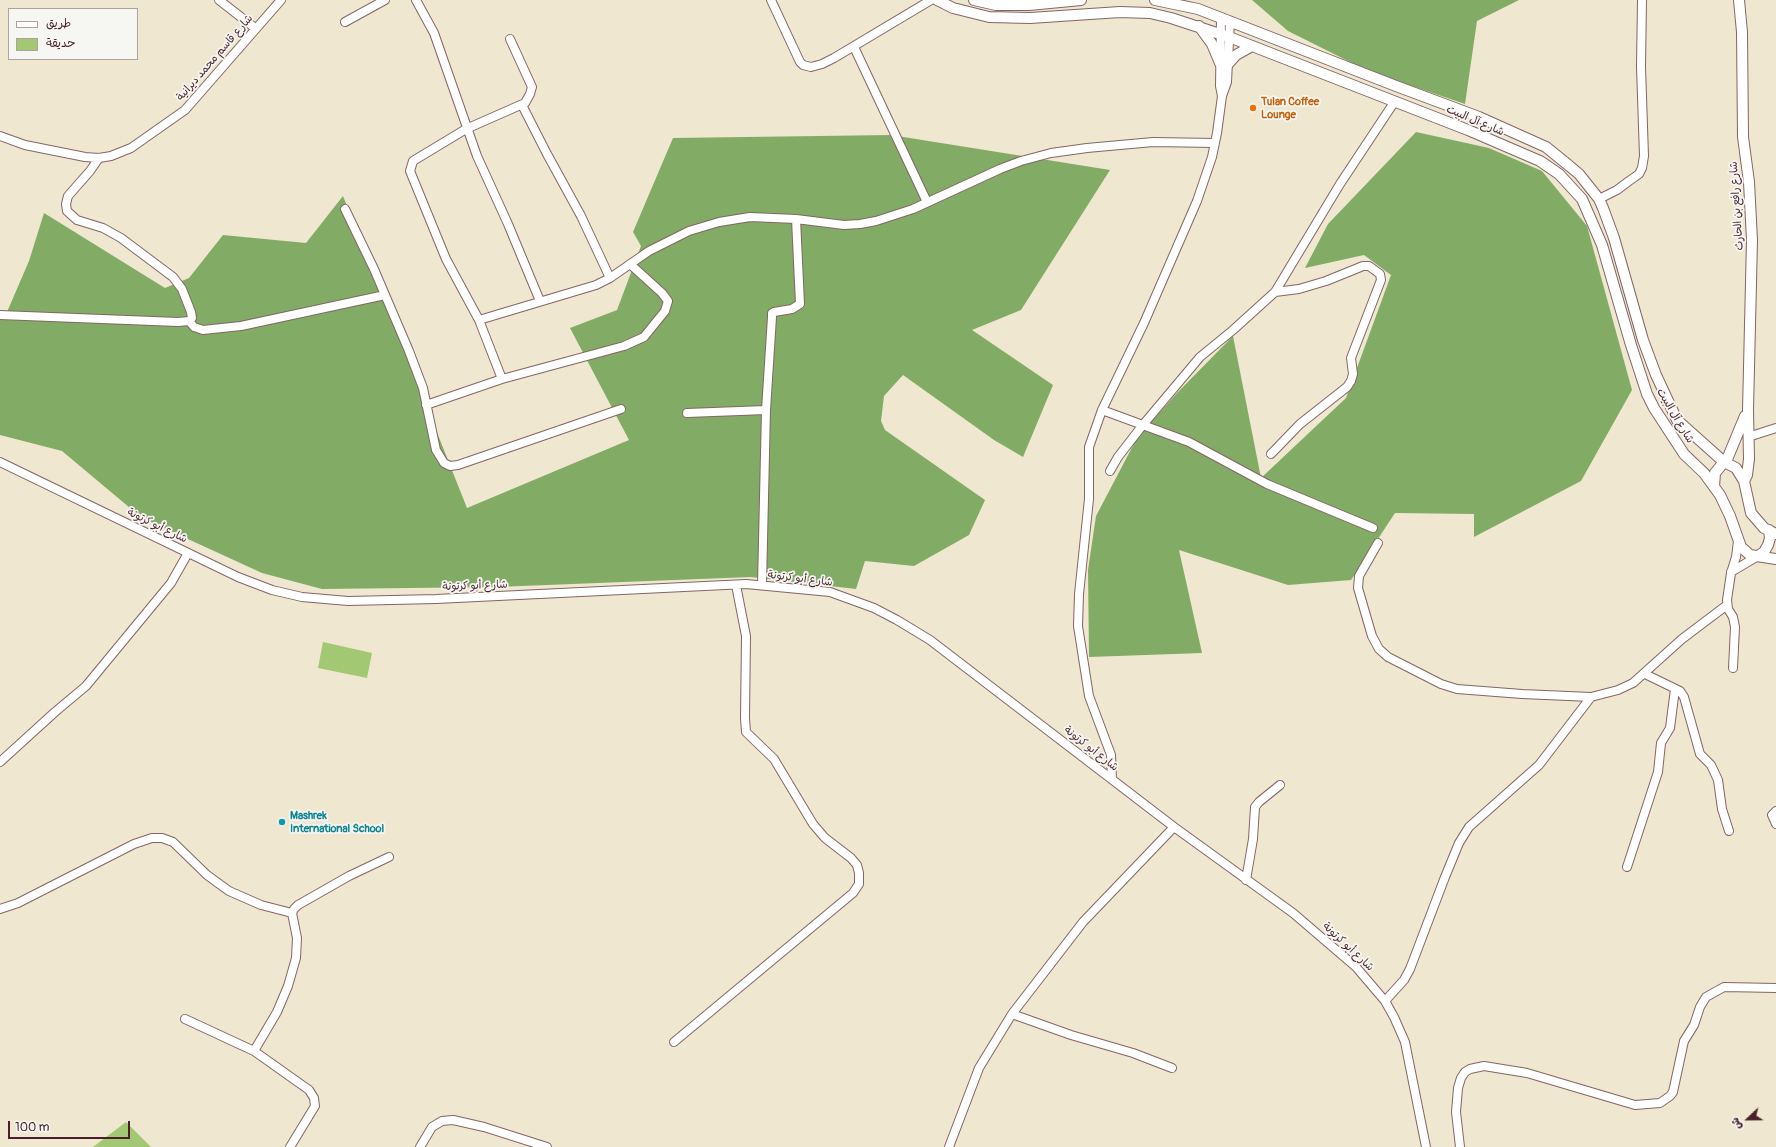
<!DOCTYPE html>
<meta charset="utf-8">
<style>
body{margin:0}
#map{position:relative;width:1776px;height:1147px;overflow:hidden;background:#efe7d0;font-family:Pangolin,"Playpen Sans Arabic",sans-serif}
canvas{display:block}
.legend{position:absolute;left:8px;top:8px;width:130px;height:52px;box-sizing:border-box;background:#f6f6f2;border:1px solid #b1a0a2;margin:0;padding:5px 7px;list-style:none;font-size:12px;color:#4a1f2b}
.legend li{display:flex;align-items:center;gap:8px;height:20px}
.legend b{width:20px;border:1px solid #b1a0a2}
.north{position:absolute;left:1728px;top:1099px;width:40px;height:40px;-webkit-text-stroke:3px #f6f6f2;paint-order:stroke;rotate:248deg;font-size:11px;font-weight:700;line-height:16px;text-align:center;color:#4a1f2b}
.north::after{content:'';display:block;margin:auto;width:14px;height:18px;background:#4a1f2b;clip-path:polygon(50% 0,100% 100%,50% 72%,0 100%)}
.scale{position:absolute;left:8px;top:1121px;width:122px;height:18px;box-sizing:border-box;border:2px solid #4a1f2b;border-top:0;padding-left:5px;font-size:12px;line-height:14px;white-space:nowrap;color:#4a1f2b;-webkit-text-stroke:3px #f6f6f2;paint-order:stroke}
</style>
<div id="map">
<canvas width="1776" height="1147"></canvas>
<ul class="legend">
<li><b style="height:5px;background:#fff"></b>طريق</li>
<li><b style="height:11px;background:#a3c873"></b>حديقة</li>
</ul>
<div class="north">ش</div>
<div class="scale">100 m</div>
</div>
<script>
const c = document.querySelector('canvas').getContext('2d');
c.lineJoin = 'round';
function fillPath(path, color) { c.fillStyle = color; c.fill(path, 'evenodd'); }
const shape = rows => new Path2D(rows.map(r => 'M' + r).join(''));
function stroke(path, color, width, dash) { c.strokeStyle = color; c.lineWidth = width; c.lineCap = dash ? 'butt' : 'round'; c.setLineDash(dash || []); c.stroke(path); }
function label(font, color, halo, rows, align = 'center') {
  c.font = font + ' Pangolin,"Playpen Sans Arabic",sans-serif'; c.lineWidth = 3.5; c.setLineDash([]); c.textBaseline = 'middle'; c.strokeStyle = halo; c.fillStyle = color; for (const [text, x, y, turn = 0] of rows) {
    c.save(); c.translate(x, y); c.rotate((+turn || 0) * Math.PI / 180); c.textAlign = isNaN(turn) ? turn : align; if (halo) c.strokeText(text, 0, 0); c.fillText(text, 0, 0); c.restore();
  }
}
const green = shape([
 [323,642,372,653,367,678,318,668],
 [126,1122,151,1147,93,1147]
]);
const forest = shape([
 [1252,0,1519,0,1477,21,1465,104,1368,71,1288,31],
 [1416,132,1489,148,1542,171,1587,226,1632,390,1581,481,1474,537,1474,514,1395,513,1351,580,1288,585,1179,550,1202,653,1089,657,1088,570,1096,516,1137,438,1178,392,1233,336,1261,478,1346,398,1391,275,1364,255,1305,268,1328,224],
 [891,135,1110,170,1021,310,972,330,1053,385,1023,457,994,440,903,375,884,396,881,421,885,430,985,500,969,535,914,566,865,561,856,589,751,577,496,587,322,589,262,573,142,518,62,451,0,435,0,312,7,312,29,261,44,213,165,288,189,278,223,235,306,243,343,196,467,508,629,440,570,328,617,310,641,246,633,232,673,138]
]);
const minor = shape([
 [219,0,255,28],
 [416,0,434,33,477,156,508,224,540,301],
 [771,0,800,62,803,65,811,67,822,64,834,58,931,0],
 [345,22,385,0],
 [854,47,927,202],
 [1222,96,1227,82,1230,21],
 [0,136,25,145,85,157,99,158,111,156,131,148,185,110,281,0],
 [1599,199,1617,190,1629,181,1639,174,1642,168,1644,156,1641,67,1642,0],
 [345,209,374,269,409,351,423,388,436,450,444,463,450,466,458,465,621,409],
 [610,278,649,251,689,231,719,222,750,217,796,219,844,225,860,224,876,221,913,209,1000,169,1021,161,1051,153,1087,148,1153,142,1215,143],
 [0,315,178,322,189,321,192,318,191,312,182,289,173,277,121,238,103,228,77,220,67,211,66,204,68,196,90,171,99,158],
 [479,320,596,285,610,278,581,216,547,154,522,105],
 [189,321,194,327,203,330,241,326,385,295],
 [502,379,479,320,446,259,410,171,413,161,466,129,525,103,530,94,532,87,510,39],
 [426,405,502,379,624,346,644,337,665,311,668,301,662,293,630,264],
 [1102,410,1189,442,1267,484,1373,528],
 [687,413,766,410],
 [1748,437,1776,428],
 [1271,454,1300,424,1347,387,1351,381,1353,374,1351,358,1381,280,1380,274,1369,266,1363,266,1326,281,1299,289,1275,292],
 [0,462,238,577,272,590,302,597,348,601,436,599,746,584,830,592,874,608,897,620,930,640,1174,827,1293,913,1356,967,1385,1001,1394,1017,1405,1042,1426,1147],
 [1110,471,1118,457,1142,426,1200,357,1233,330,1275,292,1340,184,1395,101],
 [1378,543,1359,576,1358,588,1372,636,1379,649,1388,657,1441,684,1457,689,1522,694,1591,697],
 [1731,572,1758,556],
 [762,585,766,410,772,317,772,313,774,312,792,309,800,304,796,219],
 [1733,668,1735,627,1733,617,1728,609,1727,600,1731,573,1736,557,1738,541],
 [1645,674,1680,691,1684,697,1700,754,1711,765,1718,780,1722,809,1729,831],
 [0,762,55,712,86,686,171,583,188,553],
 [1112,779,1111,755,1089,696,1078,626,1079,594,1089,499,1089,447,1102,410,1144,323,1197,201,1212,157,1217,133,1222,96,1220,86,1221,18],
 [1776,811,1772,815,1776,824],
 [1627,867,1658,772,1661,743,1670,728,1675,689],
 [1246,880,1253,839,1255,807,1259,802,1280,785],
 [0,909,18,903,134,844,152,838,162,838,173,842,207,875,229,891,261,905,292,913],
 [1385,1001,1404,980,1410,969,1445,877,1459,843,1469,827,1539,765,1591,697,1618,690,1633,683,1682,639,1727,605],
 [1012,1014,1071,1035,1133,1053,1172,1068],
 [185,1019,254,1051,309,1090,314,1098,315,1106,290,1147],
 [674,1042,853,893,859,884,859,873,857,865,851,858,825,838,813,824,774,759,746,732,745,718,746,636,736,585],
 [254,1051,277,1012,288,986,296,958,297,938,292,913,294,909,298,905,349,876,389,857],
 [420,1147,432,1127,442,1121,453,1120,484,1127,547,1147],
 [949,1147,979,1068,1012,1014,1083,922,1174,827],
 [1460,1147,1456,1112,1458,1088,1461,1078,1465,1072,1470,1069,1484,1066,1527,1073,1635,1105,1660,1103,1670,1096,1673,1092,1684,1041,1694,1025,1700,1007,1706,997,1724,987,1776,988]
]);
const tertiary = shape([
 [937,0,953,8,989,17,1030,18,1120,12,1150,13,1171,18,1229,37,1468,130,1540,161,1559,174,1582,199,1602,245,1631,345,1647,394,1654,408,1684,454,1704,473,1720,495,1730,516,1741,547,1750,555,1776,559],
 [974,0,996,5,1029,5,1081,0],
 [1155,0,1198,9,1396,86,1479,117,1546,147,1567,164,1579,174,1599,199,1603,208,1614,238,1643,340,1656,375,1677,420,1724,462,1736,468,1744,481,1751,513,1764,528,1776,534],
 [1739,0,1742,32,1743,137,1749,182,1752,240,1748,410,1749,459,1747,475,1744,481],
 [1199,26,1212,44,1220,63],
 [1228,64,1236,55,1252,46],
 [1714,487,1715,473,1728,457,1745,416],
 [1758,556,1764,552,1768,545,1770,538,1769,530]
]);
const markers = [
 [1253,108,4,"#e8710a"],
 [282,822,4,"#0f9aa8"]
];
const streetNames = [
 ["شارع قاسم محمد ديرانية",215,58,-49],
 ["شارع آل البيت",1475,121,23],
 ["شارع رافع بن الحارث",1737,206,-94],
 ["شارع آل البيت",1675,416,59],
 ["شارع أبو كرتونة",157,526,26],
 ["شارع أبو كرتونة",800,579,7],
 ["شارع أبو كرتونة",475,586,-2],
 ["شارع أبو كرتونة",1091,749,38],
 ["شارع أبو كرتونة",1348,947,43]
];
const foodNames = [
 ["Tulan Coffee",1261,102],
 ["Lounge",1261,115]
];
const cultureNames = [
 ["Mashrek",290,816],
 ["International School",290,829]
];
fillPath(green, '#a3c873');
fillPath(forest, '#82ac65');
stroke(minor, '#846565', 10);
stroke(tertiary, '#846565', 12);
stroke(minor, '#fff', 8);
stroke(tertiary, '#fff', 10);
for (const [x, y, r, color] of markers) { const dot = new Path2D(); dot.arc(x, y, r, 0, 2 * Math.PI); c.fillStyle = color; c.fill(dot); stroke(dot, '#f6f6f2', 1.5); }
label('11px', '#4a1f2b', '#f6f6f2', streetNames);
label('bold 11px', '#c56008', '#f6f6f2', foodNames, 'left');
label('bold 11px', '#0d838f', '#f6f6f2', cultureNames, 'left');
</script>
